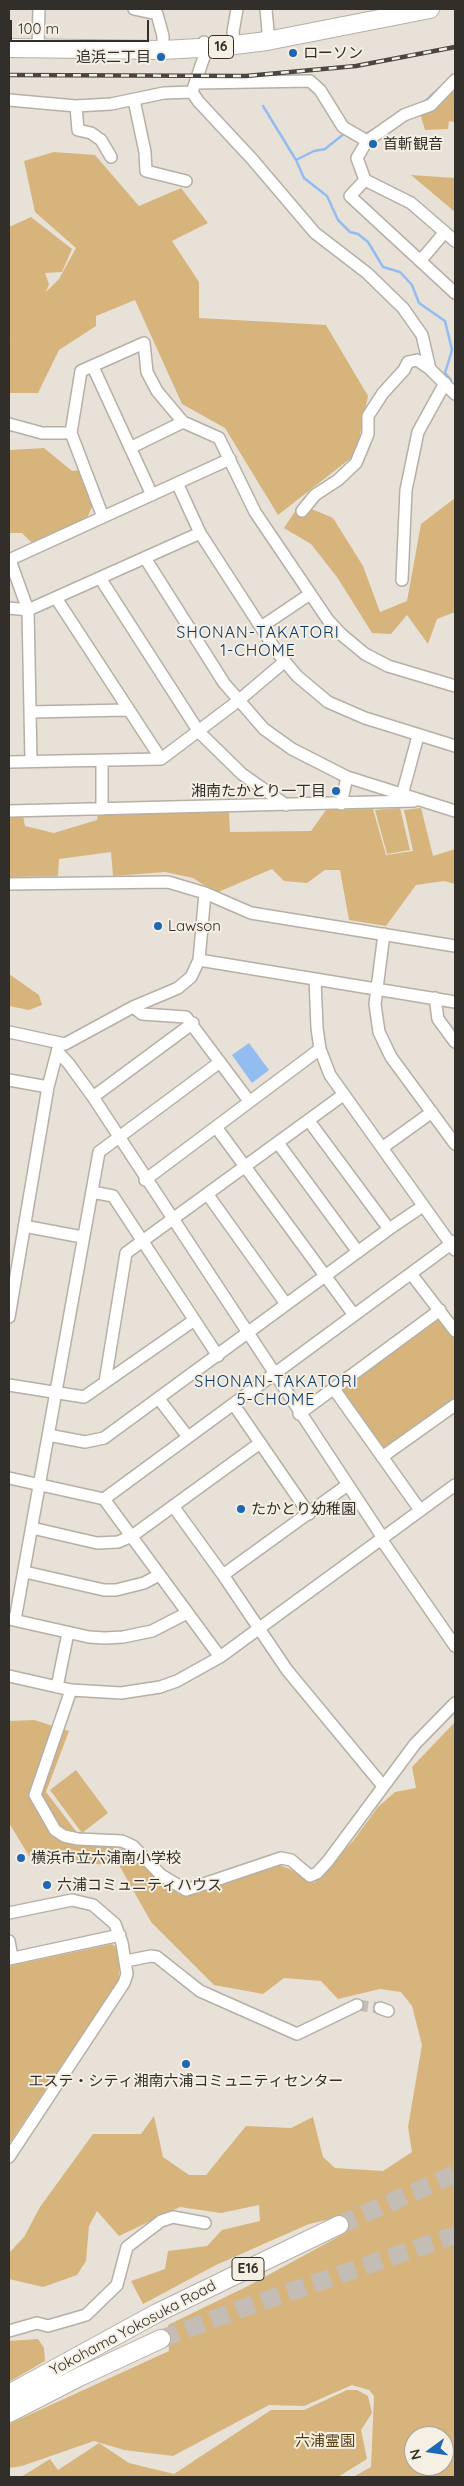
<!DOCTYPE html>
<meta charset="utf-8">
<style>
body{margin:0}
#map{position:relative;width:464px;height:2486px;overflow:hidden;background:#e8e1d7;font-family:Quicksand,sans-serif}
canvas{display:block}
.frame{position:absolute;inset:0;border:10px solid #322f2b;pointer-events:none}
.north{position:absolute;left:404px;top:2426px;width:50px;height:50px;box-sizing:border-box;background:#f5efe4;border:1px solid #a7a29a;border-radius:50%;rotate:256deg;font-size:14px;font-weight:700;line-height:20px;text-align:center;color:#322f2b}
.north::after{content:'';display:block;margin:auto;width:18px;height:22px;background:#1e66b6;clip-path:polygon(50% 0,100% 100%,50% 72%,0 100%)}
.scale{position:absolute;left:10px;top:20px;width:139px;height:22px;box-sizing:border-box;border:2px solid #322f2b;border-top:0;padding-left:6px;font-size:15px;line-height:18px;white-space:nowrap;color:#322f2b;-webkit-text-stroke:4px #f5efe4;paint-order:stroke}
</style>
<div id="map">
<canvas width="464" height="2486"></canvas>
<div class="frame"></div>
<div class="north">N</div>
<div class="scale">100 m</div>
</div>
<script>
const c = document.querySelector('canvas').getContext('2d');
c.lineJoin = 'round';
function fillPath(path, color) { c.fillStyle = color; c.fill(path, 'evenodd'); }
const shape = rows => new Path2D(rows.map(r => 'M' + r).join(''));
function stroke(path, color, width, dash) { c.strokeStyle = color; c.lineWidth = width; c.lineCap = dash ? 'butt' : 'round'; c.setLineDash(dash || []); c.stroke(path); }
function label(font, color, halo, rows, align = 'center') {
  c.font = font + ' Quicksand,"Noto Sans JP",sans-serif'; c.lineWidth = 4; c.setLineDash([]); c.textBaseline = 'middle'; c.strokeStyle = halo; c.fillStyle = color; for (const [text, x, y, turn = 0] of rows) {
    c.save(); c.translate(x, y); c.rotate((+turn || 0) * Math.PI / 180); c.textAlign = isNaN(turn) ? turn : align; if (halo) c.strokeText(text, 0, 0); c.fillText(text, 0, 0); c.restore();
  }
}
const green = shape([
 [455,85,455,122,449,121,448,129,425,130,420,113,434,110],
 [54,152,95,155,139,206,181,188,208,223,172,241,199,282,199,318,326,325,368,396,356,454,278,515,225,428,182,404,135,300,96,316,96,326,59,350,38,393,9,393,9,341,11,337,9,339,9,227,31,217,72,249,62,272,45,273,49,284,46,292,59,279,76,248,35,212,24,161],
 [411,175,455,178,455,212],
 [9,447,10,450,44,448,72,471,79,470,92,507,87,518,32,543,22,533,9,533],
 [455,498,455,612,437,619,428,644,407,615,391,634,372,633,337,577,311,544,284,528,300,504,333,518,363,566,380,612,407,601,421,524],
 [400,808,410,850,387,854,375,810],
 [421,808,433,856,455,849,455,884,444,881,416,885,386,926,349,920,340,870,325,870,307,883,284,881,272,869,216,893,193,878,165,872,113,876,111,852,59,859,58,876,9,877,9,816,23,816,25,826,54,833,97,820,98,814,229,812,230,832,311,831,326,810,373,809,386,855,413,851,404,810],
 [9,974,39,995,42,1005,29,1010,9,1006],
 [439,1317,455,1339,455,1398,384,1450,338,1389],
 [34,1720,69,1731,46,1792,75,1830,87,1843,125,1849,180,1895,279,1865,295,1871,314,1883,353,1841,378,1807,395,1792,416,1788,412,1767,455,1722,455,2477,353,2477,371,2467,374,2396,369,2390,352,2385,304,2406,269,2405,173,2456,124,2450,94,2441,22,2466,9,2468,9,2424,169,2351,168,2325,248,2286,347,2232,339,2217,309,2224,216,2265,143,2304,131,2281,165,2269,168,2251,207,2246,222,2230,260,2221,259,2205,221,2213,180,2207,119,2236,97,2211,89,2226,86,2261,77,2275,43,2287,9,2279,9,2253,24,2237,40,2207,93,2134,141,2134,154,2116,163,2157,189,2175,206,2175,246,2126,291,2128,313,2117,323,2157,335,2168,383,2171,412,2152,408,2127,422,2045,412,2006,401,1992,380,1989,338,1999,321,1981,284,1978,263,1994,214,1985,151,1922,119,1865,52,1862,29,1856,9,1823,9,1721],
 [414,2436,444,2436,444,2466,414,2466],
 [76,1770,108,1813,82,1833,50,1790],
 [112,1944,117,1948,120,1967,118,1981,9,2144,9,1966],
 [38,2339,44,2348,45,2361,9,2382,9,2341],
 [347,2390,357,2390,368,2396,372,2413,361,2430,367,2459,338,2477,21,2477,50,2459,58,2470,99,2443,129,2463,174,2474,271,2410,304,2410]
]);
const water = shape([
 [249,1043,269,1070,252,1083,232,1055]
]);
const stream = shape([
 [423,103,443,85],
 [263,106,296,160,304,178,327,196,338,220,350,232,358,234,368,242,383,267,400,272,412,285,419,303,445,321,452,350,445,373,451,380],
 [364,135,376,128],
 [296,160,314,151,325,149,345,133]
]);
const minorTunnel = shape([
 [357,2005,380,2008]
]);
const highwayTunnel = shape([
 [339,2225,455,2174],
 [161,2339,243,2308,455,2235]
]);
const minor = shape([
 [134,9,157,14,163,36,163,50],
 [266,9,268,31,267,41],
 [204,42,205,54,192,92,198,101,252,159,315,233,367,273,403,308,422,335,430,369,455,394],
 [234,45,233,32,237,9],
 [38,48,39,9],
 [197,83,310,81,320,90,343,127,367,141,404,115,431,105,455,80],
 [9,100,76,106,111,104,164,93,192,92],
 [134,100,145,152,146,171,186,181],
 [76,106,78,130,91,133,101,140,111,157],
 [367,141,357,158,365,180,411,203,455,241],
 [365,180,350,196,455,293],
 [421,260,445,232],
 [93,367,152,495],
 [9,424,42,433,71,433],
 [130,448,183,422],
 [178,485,200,533,277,652,297,676,328,702,365,718,455,746],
 [302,511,315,495,338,480,356,463,368,434,368,416,383,393,404,370,408,362,417,360,430,369],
 [103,517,71,433,81,371,144,343,147,372,157,391,183,422,219,438,255,512,328,620,342,635,365,654,388,666,455,686],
 [145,558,224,683,264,729,292,749,347,777,455,811],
 [9,560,230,459],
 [10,560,28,610,31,761],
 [100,578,199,732,242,774,286,805],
 [402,580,406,490,418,432,445,383],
 [56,598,161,759],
 [9,608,28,610,200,533],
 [261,627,310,594],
 [30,712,127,710],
 [102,760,102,809],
 [9,762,161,759,238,701,284,662],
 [402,795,418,736],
 [341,804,347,777],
 [9,811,414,801],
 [9,884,168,882,205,893,251,913,455,946],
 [384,934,375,1004,379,1032,391,1057,455,1144],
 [199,960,455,1002],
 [315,979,317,1028,320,1049,330,1075,455,1250],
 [435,998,438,1019,455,1042],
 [133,1007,142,1014,186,1017,249,1101],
 [9,1032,65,1044,133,1007,178,988,191,977,199,960,205,893],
 [57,1051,69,1064,93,1097,383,1538],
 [9,1080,48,1087],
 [93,1097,193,1023],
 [309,1121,389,1229],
 [216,1127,354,1315],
 [278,1143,358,1252],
 [382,1148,432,1112],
 [145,1180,320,1049],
 [92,1192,113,1196,218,1356],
 [208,1195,286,1304],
 [24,1226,82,1237],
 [412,1275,455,1331],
 [9,1317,48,1087,59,1045],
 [105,1382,126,1253,343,1095],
 [9,1385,84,1397,193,1321],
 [334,1389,420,1510],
 [159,1399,188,1437],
 [234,1405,309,1514],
 [299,1414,440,1310],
 [48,1435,85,1442,104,1438,389,1229,423,1206],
 [382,1457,455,1405],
 [9,1478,104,1499,220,1657],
 [104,1499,455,1241],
 [173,1506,223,1575,287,1670,383,1786],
 [32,1528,97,1543,118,1542,132,1536,260,1443],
 [381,1539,455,1646],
 [25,1572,104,1590,116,1590,144,1583,159,1575],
 [223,1575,346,1486],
 [9,1619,89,1637,105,1638,123,1637,152,1631,187,1613],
 [15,1620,99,1152,220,1062],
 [9,1676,71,1690,121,1693,160,1687,177,1681,220,1657,455,1485],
 [57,1687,68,1633],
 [71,1690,35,1795,55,1830,64,1836,78,1839,122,1841,133,1846,161,1875,186,1890,281,1858,291,1860,310,1876,317,1873,328,1861,415,1744,455,1703],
 [9,1913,72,1900,93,1905,115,1924,122,1943,127,1974,124,1983,9,2157],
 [9,1941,12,1958],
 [9,1959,120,1935],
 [126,1961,151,1956,157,1957,200,1991,297,2034,357,2005],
 [380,2008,388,2011],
 [9,2331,37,2323,48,2326,86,2315,117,2285,127,2247,161,2221,173,2217,205,2223]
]);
const highway = shape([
 [9,48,163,50,218,47,267,41,430,9],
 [9,2394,157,2313,339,2225],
 [9,2413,79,2377,161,2339]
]);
const rail = shape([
 [9,75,246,76,356,66,455,47]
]);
const markers = [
 [293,53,5,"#1e66b6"],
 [161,57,5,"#1e66b6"],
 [373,144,5,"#1e66b6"],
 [336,791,5,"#1e66b6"],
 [158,926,5,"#1e66b6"],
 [241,1509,5,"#1e66b6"],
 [21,1858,5,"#1e66b6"],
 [47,1885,5,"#1e66b6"],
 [186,2064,5,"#1e66b6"]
];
const shields = [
 [221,47,25],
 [248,2269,32]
];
const shieldNames = [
 ["16",221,47],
 ["E16",248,2269]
];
const poiNames = [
 ["ローソン",303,53],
 ["追浜二丁目",151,57,"right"],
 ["首斬観音",383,144],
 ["湘南たかとり一丁目",326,791,"right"],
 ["Lawson",168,926],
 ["たかとり幼稚園",251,1509],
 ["横浜市立六浦南小学校",31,1858],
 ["六浦コミュニティハウス",57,1885],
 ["エステ・シティ湘南六浦コミュニティセンター",186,2081,"center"]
];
const streetNames = [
 ["Yokohama Yokosuka Road",133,2328,-28]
];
const parkNames = [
 ["六浦霊園",325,2441]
];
const neighbourhoodNames = [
 ["SHONAN-TAKATORI",258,633],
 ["1-CHOME",258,651],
 ["SHONAN-TAKATORI",276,1382],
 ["5-CHOME",276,1400]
];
fillPath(green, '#d7b47c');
fillPath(water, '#93bcf0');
stroke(stream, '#93bcf0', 2.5);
stroke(minorTunnel, '#c4bdb5', 11, [11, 5.5]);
stroke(highwayTunnel, '#c4bdb5', 18, [18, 9]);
stroke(minor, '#b6afa5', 14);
stroke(highway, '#b6afa5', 20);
stroke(minor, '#fff', 11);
stroke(highway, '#fff', 18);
stroke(rail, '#494541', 4.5);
stroke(rail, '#f5efe4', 2.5, [8]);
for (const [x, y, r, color] of markers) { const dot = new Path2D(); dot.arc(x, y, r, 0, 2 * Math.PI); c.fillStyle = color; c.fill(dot); stroke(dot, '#f5efe4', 2); }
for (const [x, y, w] of shields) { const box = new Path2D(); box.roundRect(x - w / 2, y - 11.5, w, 23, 4); c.fillStyle = '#f5efe4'; c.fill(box); stroke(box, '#322f2b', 1); }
label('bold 14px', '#322f2b', null, shieldNames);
label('15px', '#322f2b', '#f5efe4', poiNames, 'left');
label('15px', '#322f2b', '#f5efe4', streetNames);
label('15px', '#553d0e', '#f5efe4', parkNames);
c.letterSpacing = '1px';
label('16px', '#09386a', '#f5efe4', neighbourhoodNames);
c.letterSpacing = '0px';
</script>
